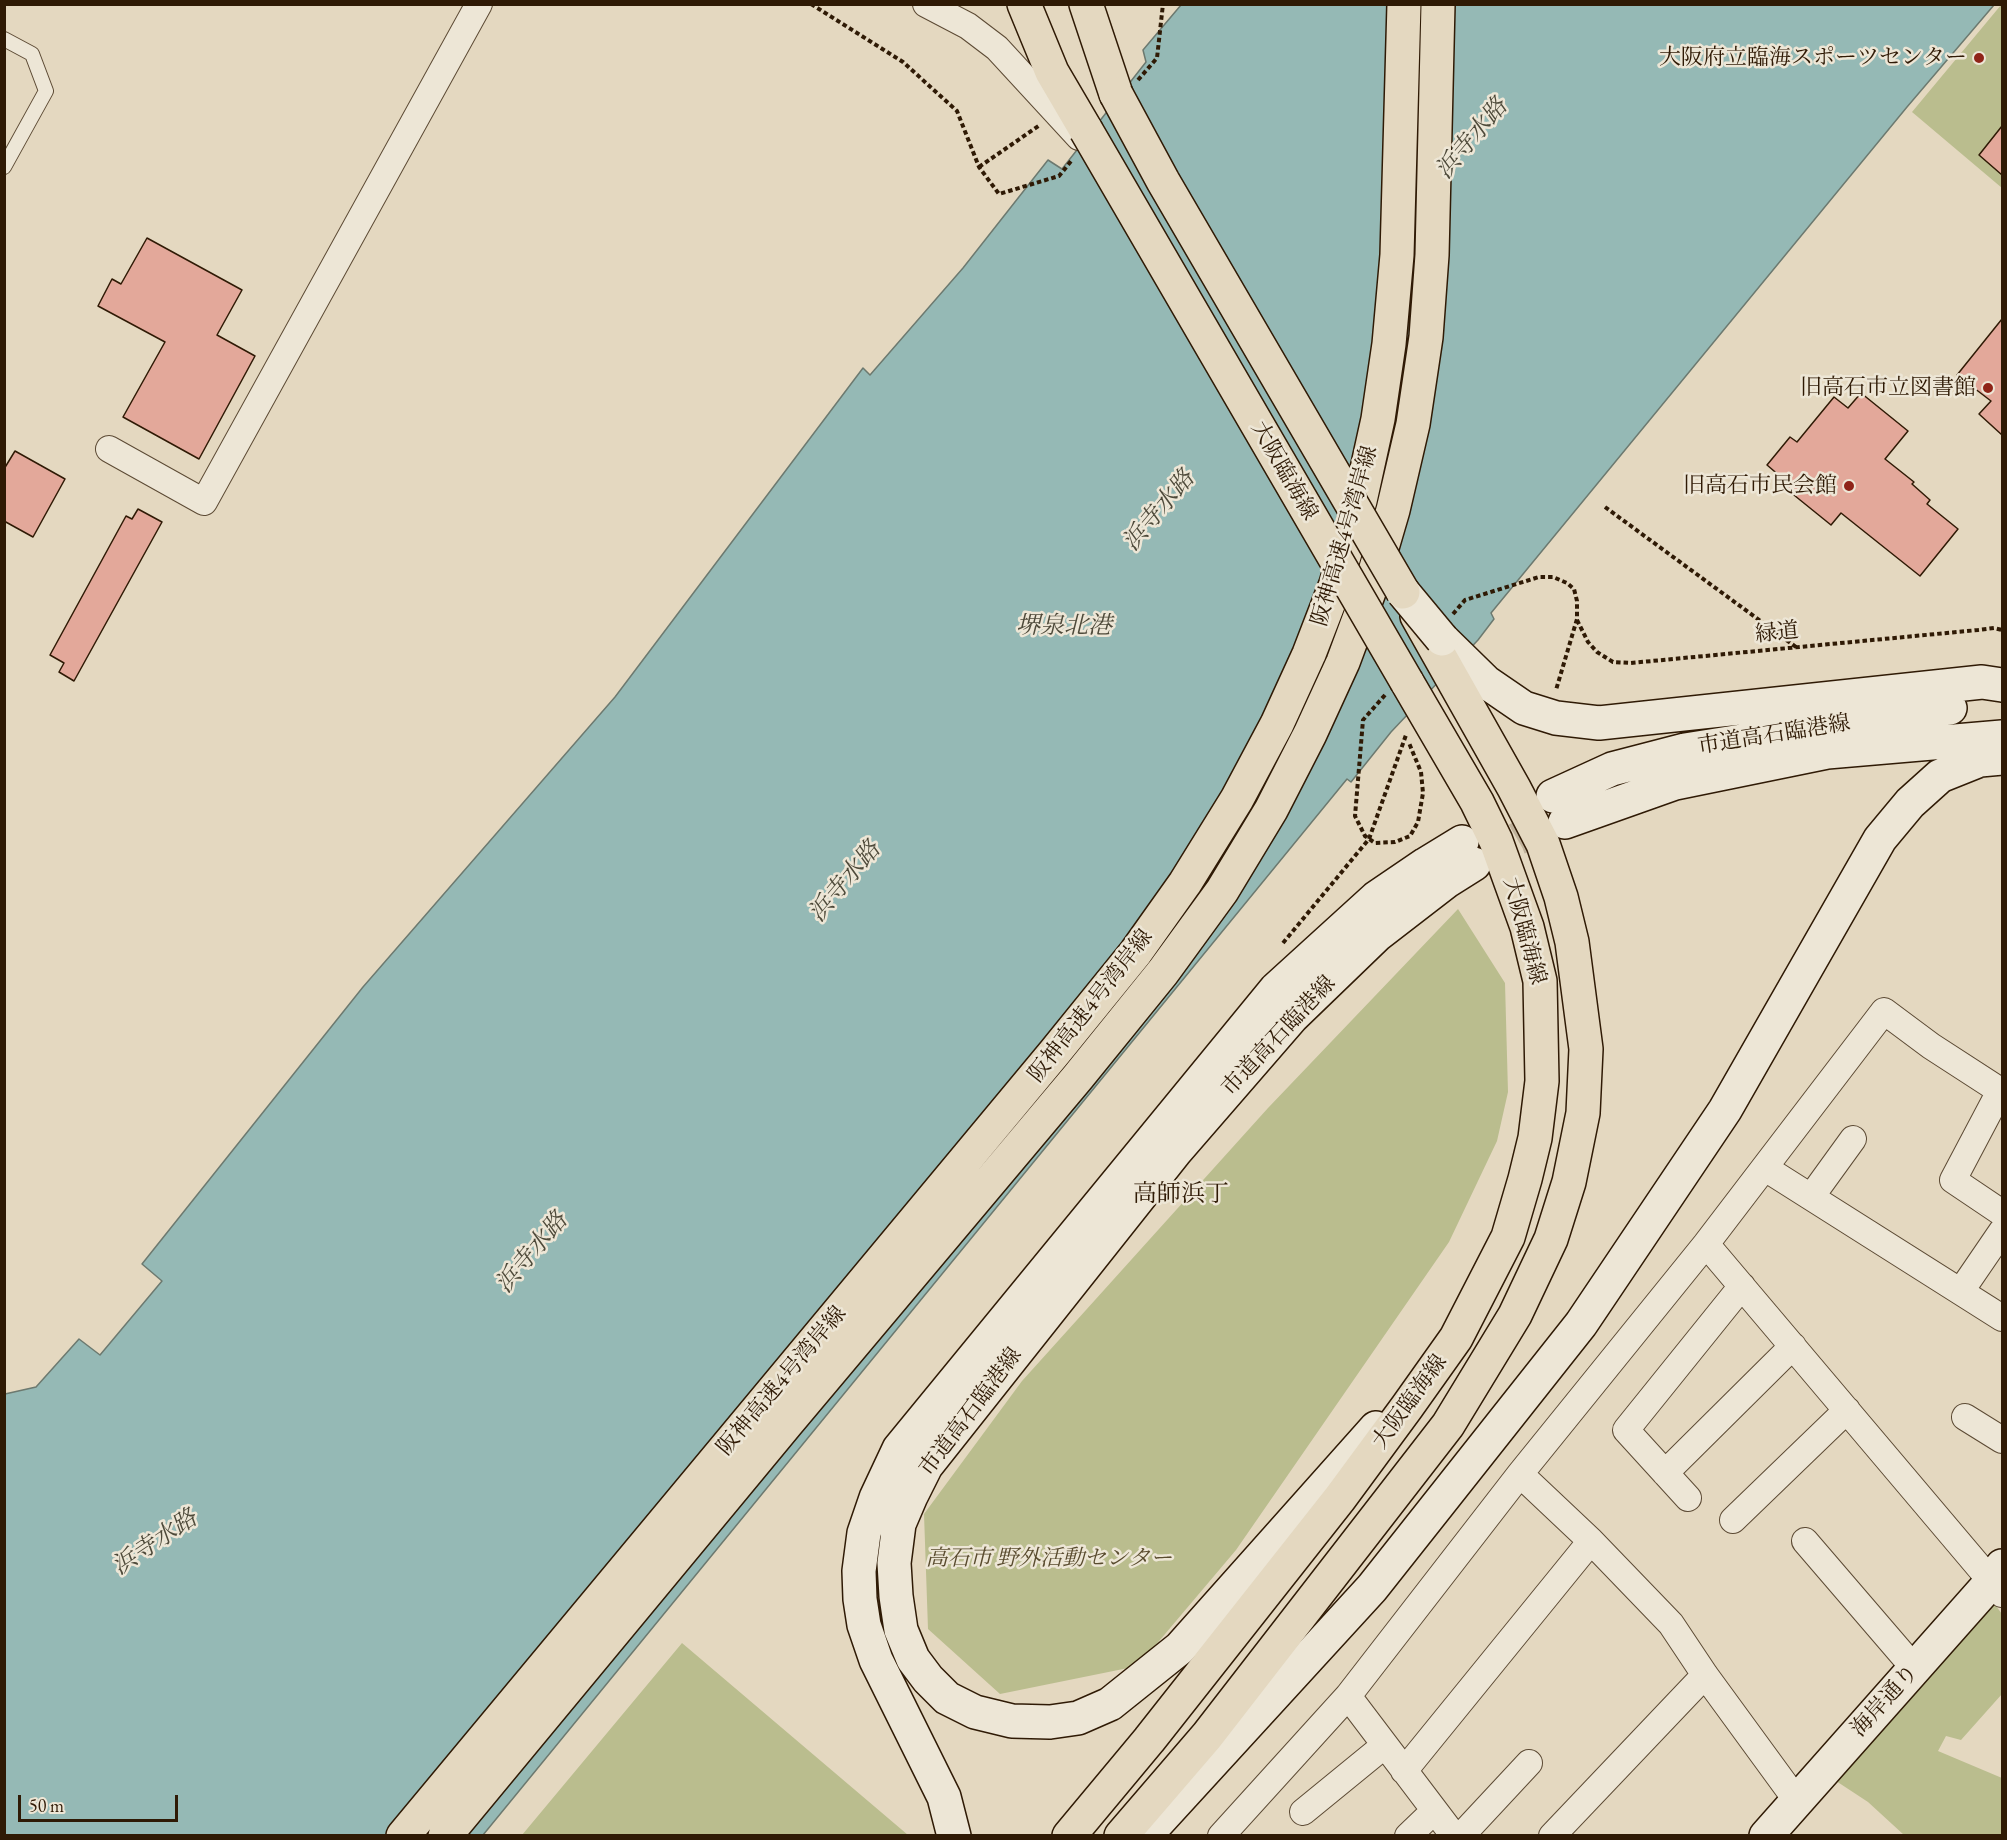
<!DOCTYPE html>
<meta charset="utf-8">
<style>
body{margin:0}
#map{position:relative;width:2007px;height:1840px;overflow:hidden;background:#e4d8c0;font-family:"EB Garamond",serif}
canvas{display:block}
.frame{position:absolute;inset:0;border:6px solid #2f1a05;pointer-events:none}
.scale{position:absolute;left:18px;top:1795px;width:160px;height:27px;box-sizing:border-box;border:3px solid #2f1a05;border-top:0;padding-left:8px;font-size:18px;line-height:21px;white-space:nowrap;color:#2f1a05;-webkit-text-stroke:4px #ede6d6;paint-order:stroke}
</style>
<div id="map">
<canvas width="2007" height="1840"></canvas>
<div class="frame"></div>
<div class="scale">50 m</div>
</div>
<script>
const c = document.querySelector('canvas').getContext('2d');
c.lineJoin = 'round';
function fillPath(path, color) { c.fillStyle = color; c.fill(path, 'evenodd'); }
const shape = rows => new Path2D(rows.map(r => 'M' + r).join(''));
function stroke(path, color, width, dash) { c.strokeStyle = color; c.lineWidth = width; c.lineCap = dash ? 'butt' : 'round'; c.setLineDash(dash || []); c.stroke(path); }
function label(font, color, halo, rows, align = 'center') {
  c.font = font + ' "EB Garamond","Noto Serif JP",serif'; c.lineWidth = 5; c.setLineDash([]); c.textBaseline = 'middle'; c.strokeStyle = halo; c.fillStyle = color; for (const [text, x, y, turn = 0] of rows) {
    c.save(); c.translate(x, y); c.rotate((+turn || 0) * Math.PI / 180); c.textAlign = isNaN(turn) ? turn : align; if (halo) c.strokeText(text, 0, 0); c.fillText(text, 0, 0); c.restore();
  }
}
const green = shape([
 [2001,5,2002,5,2002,188,1912,112],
 [1458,909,1505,983,1508,1092,1497,1141,1449,1242,1236,1550,1138,1666,1000,1694,928,1629,924,1514,1022,1381,1268,1108],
 [1993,1602,2002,1614,2002,1694,1961,1740,1946,1736,1938,1751,2002,1778,2002,1835,1904,1835,1868,1802,1833,1779],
 [682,1643,908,1835,522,1835]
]);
const water = shape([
 [1181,5,1994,5,1907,107,1491,613,1494,619,1478,640,1391,732,1351,782,1347,779,483,1835,5,1836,5,1394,36,1387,79,1339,100,1355,162,1281,142,1264,363,987,615,697,863,368,870,375,963,268,1048,160,1062,169,1146,62,1143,50,1181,5]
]);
const building = shape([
 [2002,126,2002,175,1979,155,2002,126],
 [147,238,242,290,217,335,255,356,199,459,123,417,165,342,98,306,112,279,121,284,147,238],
 [2002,319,2002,435,1979,414,1991,401,1957,375,2002,319],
 [1861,393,1908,431,1885,459,1914,482,1912,484,1930,500,1927,504,1958,529,1920,576,1841,513,1831,525,1784,487,1788,483,1767,465,1790,437,1797,442,1834,397,1848,408,1861,393],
 [15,451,65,479,33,537,4,521,4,469,15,451],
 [138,509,162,522,74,681,59,672,64,663,50,655,126,516,132,519,138,509]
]);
const secondaryTunnel = shape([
 [1475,864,1519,838,1564,822]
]);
const path = shape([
 [811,4,903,62,957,111,979,167,999,194,1059,176,1072,160],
 [1138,80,1157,58,1163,4],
 [979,167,1040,125],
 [1605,507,1796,647],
 [1453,614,1465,600,1539,577,1553,577,1567,583,1574,589,1577,601,1577,619,1556,690],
 [1577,620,1588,642,1597,652,1613,662,1631,663,1978,630,1994,628,2002,630],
 [1385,695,1363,720,1355,816,1365,836,1375,843,1395,842,1410,836,1418,822,1423,793,1421,772,1409,743],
 [1283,943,1369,839,1406,735]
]);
const lane = shape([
 [4,39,32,54,46,91,4,167]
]);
const street = shape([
 [926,4,968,26,997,48,1079,137],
 [109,449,204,502,479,4],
 [2000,1091,1953,1180,2002,1213],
 [1765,1168,2002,1318],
 [1811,1197,1853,1139],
 [1706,1244,2002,1594],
 [1961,1291,2002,1231],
 [1965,1417,2002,1440],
 [1665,1473,1793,1346],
 [1520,1474,1591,1541,1671,1624,1705,1675,1797,1801],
 [1688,1498,1626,1430,1742,1286],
 [1733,1520,1847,1410],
 [1805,1541,1909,1662],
 [1348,1696,1454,1836],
 [1404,1771,1591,1541],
 [1303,1812,1385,1745],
 [1221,1836,1348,1696,1520,1474,1706,1244,1884,1011,1931,1046,2002,1092],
 [1408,1836,1434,1811],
 [1461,1836,1529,1763],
 [1552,1836,1705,1675]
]);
const secondary = shape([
 [1442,639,1486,682,1524,708,1556,718,1599,723,1982,682,2002,685],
 [1553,796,1612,769,1685,750,1950,708],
 [1565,822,1675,783,1827,752,2002,737],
 [1376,1428,1180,1648,1110,1704,1078,1718,1050,1722,1012,1721,975,1712,947,1698,928,1679,913,1659,901,1630,896,1596,894,1563,899,1524,911,1496,926,1466,1175,1152,1292,1017,1377,935,1447,881,1474,864],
 [954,1836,944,1797,876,1660,864,1625,860,1599,859,1571,864,1533,876,1498,899,1449,1276,989,1376,898,1426,864,1462,842],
 [1145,1836,1372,1588,1581,1324,1725,1110,1880,839,1910,803,1940,776,1980,760,2002,758],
 [1766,1836,1992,1581,2002,1566]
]);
const primary = shape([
 [1024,4,1052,72,1086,130],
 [1086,4,1116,94],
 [1069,1836,1149,1740,1340,1498,1407,1407,1456,1338,1508,1237,1525,1179,1535,1138,1542,1081,1540,981,1527,927,1496,841,1477,802,1407,682],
 [1121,1836,1207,1736,1448,1425,1515,1315,1551,1239,1569,1182,1583,1113,1586,1049,1572,942,1561,897,1543,844,1514,788,1417,616]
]);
const highway = shape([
 [403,1836,1055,1052,1136,952,1185,883,1237,799,1277,724,1309,654,1336,584,1360,501,1378,419,1389,344,1397,255,1404,4],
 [445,1836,787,1423,1078,1077,1163,972,1222,891,1271,810,1310,734,1343,662,1369,592,1393,510,1413,424,1426,337,1432,255,1438,4]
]);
const secondaryBridge = shape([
 [1403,592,1442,639]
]);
const primaryBridge = shape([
 [1116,94,1163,181,1403,592],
 [1086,130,1407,682]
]);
const markers = [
 [1979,58,6,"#8f2418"],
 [1988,388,6,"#8f2418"],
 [1849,486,6,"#8f2418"]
];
const poiNames = [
 ["大阪府立臨海スポーツセンター",1967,58],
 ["旧高石市立図書館",1976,388],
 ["旧高石市民会館",1837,486]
];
const streetNames = [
 ["大阪臨海線",1284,471,60],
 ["阪神高速4号湾岸線",1345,536,-74],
 ["緑道",1777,633,-6],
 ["市道高石臨港線",1774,735,-9],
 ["大阪臨海線",1524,931,75],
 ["阪神高速4号湾岸線",1091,1006,-52],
 ["市道高石臨港線",1279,1036,-47],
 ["阪神高速4号湾岸線",782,1381,-50],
 ["大阪臨海線",1410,1402,-54],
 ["市道高石臨港線",971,1412,-53],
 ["海岸通り",1885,1701,-48]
];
const parkNames = [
 ["高石市 野外活動センター",1049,1559]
];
const waterNames = [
 ["浜寺水路",1472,139,-50],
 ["浜寺水路",1159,511,-50],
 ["堺泉北港",1064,626],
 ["浜寺水路",845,882,-50],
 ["浜寺水路",532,1253,-50],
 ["浜寺水路",155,1543,-34]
];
const neighbourhoodNames = [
 ["高師浜丁",1181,1194]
];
fillPath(green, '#babd8e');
fillPath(water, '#95b9b5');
stroke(water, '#6c796f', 1.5);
fillPath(building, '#e3a89a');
stroke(building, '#2f1a05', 1.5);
stroke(secondaryTunnel, '#c0b29b', 33, [33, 16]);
stroke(lane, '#5c4a34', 16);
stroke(street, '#5c4a34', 28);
stroke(secondary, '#2f1a05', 36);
stroke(primary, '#2f1a05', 36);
stroke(highway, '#2f1a05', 36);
stroke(path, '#2f1a05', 4, [4.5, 3]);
stroke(lane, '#ede6d6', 14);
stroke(street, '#ede6d6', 26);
stroke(secondary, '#ede6d6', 33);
stroke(primary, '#e4d8c0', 33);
stroke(highway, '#e4d8c0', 33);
stroke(secondaryBridge, '#2f1a05', 36, []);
stroke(primaryBridge, '#2f1a05', 36, []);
stroke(secondaryBridge, '#ede6d6', 33);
stroke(primaryBridge, '#e4d8c0', 33);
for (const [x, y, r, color] of markers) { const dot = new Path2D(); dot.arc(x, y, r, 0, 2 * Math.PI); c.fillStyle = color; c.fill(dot); stroke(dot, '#ede6d6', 2); }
label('22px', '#2f1a05', '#ede6d6', poiNames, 'right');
label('22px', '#2f1a05', '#ede6d6', streetNames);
label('italic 22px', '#594b2e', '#ede6d6', parkNames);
label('italic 24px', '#4e4a3a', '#ede6d6', waterNames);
label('24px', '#2f1a05', '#ede6d6', neighbourhoodNames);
</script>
